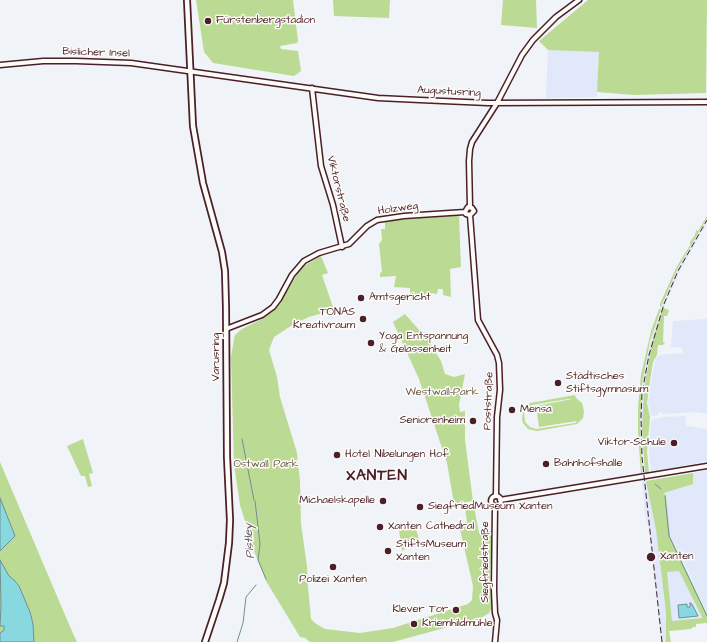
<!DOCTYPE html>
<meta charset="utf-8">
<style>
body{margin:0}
canvas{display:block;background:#f0f3f8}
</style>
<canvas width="707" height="642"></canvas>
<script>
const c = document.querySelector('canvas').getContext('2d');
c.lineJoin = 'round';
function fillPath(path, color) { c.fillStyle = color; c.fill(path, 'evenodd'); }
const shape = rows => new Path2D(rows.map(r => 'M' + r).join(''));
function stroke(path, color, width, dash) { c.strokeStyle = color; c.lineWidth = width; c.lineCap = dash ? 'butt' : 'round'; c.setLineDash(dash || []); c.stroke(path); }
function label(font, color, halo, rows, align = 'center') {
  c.font = font + ' "Architects Daughter",sans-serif'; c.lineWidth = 3; c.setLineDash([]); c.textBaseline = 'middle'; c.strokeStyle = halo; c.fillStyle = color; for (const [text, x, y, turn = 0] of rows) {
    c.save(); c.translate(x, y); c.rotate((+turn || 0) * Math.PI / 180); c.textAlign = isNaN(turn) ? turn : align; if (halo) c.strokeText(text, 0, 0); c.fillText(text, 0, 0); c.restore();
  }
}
const built = shape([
 [548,50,599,52,597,97,546,98],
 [707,218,707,223,681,269,662,311,652,342,644,390,643,460,646,481,656,530,666,612,666,642,661,642,648,524,646,522,642,482,640,425,642,384,649,348,659,312,678,268],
 [707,319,707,414,695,412,662,414,662,412,658,413,658,415,651,416,648,403,651,381,656,358,659,355,683,353,682,347,671,347,673,321],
 [686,416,685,423,687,426,707,429,707,461,651,472,649,452,651,421,654,419,662,418,662,417],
 [707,470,707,614,683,560,670,536,664,493,693,484,693,473],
 [679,570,703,618,672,621,667,572]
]);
const green = shape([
 [196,0,293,0,298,41,297,43,280,46,281,49,298,51,301,71,294,76,213,63,204,52],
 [333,0,390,0,389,18,334,16],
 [503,0,536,0,537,28,501,25],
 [588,0,707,0,706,93,634,95,597,92,599,52,548,50,539,41],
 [459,215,461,267,450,269,451,297,443,295,443,289,438,289,437,294,432,293,432,296,410,297,410,288,394,287,396,276,380,277,380,273,382,272,379,244,382,240,381,229,385,229,385,221],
 [707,216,707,218,678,268,661,307,660,307,660,304,676,268,690,245,690,242,695,235,696,230,698,231],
 [321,256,328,273,322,275,334,310,309,317,294,324,274,337,269,350,277,377,280,397,297,453,300,481,301,524,307,566,308,587,311,619,315,623,325,629,360,633,393,628,468,604,472,600,473,586,459,525,467,522,465,508,474,507,479,533,492,531,490,579,492,608,489,613,481,618,393,642,310,642,305,638,300,637,266,581,254,551,240,505,234,465,231,357,234,339,235,335,242,329,260,320,274,310,282,300,299,271,307,264],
 [663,308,669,310,667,316,664,316,663,342,665,343,663,345,658,345,657,355,653,362,650,381,647,403,650,417,647,452,649,473,645,474,642,428,644,390,652,342],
 [659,309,661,309,650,341,642,384,640,425,642,474,641,474,638,432,638,407,641,375,651,331],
 [405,314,428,340,441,361,445,374,454,377,465,374,459,405,460,412,465,411,465,440,473,501,454,504,447,463,419,379,393,322],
 [575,395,576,398,582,403,584,411,583,418,577,424,537,431,528,429,523,423,522,419,523,412,530,403],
 [568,399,572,399,536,406,539,427,577,421,575,423,536,429,530,427,525,422,524,413,528,407,532,405],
 [83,439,93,473,89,474,92,486,88,487,85,476,81,476,67,446],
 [0,462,71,629,77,642,0,642],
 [693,473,693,484,664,493,666,496,670,536,705,610,707,614,707,623,696,624,696,627,693,627,691,629,669,631,671,642,666,642,666,612,656,530,646,481],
 [679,571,702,617,702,618,672,621,667,572],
 [415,526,419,539,402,551,399,530]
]);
const water = shape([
 [0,498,15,536,0,551,0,498],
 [0,560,9,576,14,580,19,586,30,612,33,624,34,642,0,642,0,633,4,630,4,626,0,626,1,606,0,560],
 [690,603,692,604,698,616,679,618,678,605,687,604,687,607,690,607,690,603]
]);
const stream = shape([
 [242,439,254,500],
 [655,484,661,489],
 [665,496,669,536,707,616],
 [255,501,260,544,258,560,266,579],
 [237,642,243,623,246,597,256,585]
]);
const secondary = shape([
 [0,65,43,61,76,61,131,63,378,98,420,100,488,103,707,102],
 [312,88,321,166,333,205,342,247],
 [470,207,469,161,470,149,472,142,497,103,522,55,533,40,556,17,579,0],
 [470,215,466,214,465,212,468,207,472,208,474,211,470,215,478,320,497,355,499,363,500,390,497,417,496,496],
 [226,329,262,315,273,307,279,299,292,275,304,261,319,253,349,244,367,226,377,220,404,216,465,212],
 '491 501a5 5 0 1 1 10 0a5 5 0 1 1-10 0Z',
 [500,500,707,466],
 [495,642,497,620,495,613,494,590,495,506]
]);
const primary = shape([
 [187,0,193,126,203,183,222,252,225,271,226,307,227,457,230,520,229,543,224,583,219,600,205,642]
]);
const rail = shape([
 [662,642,642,457,641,416,642,393,649,355,664,304,678,271,707,220]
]);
const markers = [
 [208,21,4,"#4a1f2b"],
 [361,298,4,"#4a1f2b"],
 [363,319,4,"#4a1f2b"],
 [371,343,4,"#4a1f2b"],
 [558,383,4,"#4a1f2b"],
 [512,410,4,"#4a1f2b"],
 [473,421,4,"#4a1f2b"],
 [674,443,4,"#4a1f2b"],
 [337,455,4,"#4a1f2b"],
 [546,464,4,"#4a1f2b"],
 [383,501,4,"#4a1f2b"],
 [420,507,4,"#4a1f2b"],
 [380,527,4,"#4a1f2b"],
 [388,551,4,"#4a1f2b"],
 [651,557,5,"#4a1f2b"],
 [333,567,4,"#4a1f2b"],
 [456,610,4,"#4a1f2b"],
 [414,624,4,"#4a1f2b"]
];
const poiNames = [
 ["Fürstenbergstadion",216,21],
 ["Amtsgericht",369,298],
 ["TONAS",355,313,"right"],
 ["Kreativraum",355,326,"right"],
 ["Yoga Entspannung",379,337],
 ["& Gelassenheit",379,350],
 ["Städtisches",566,377],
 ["Stiftsgymnasium",566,390],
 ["Mensa",520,410],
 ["Seniorenheim",465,421,"right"],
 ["Viktor-Schule",666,443,"right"],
 ["Hotel Nibelungen Hof",345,455],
 ["Bahnhofshalle",554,464],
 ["Michaelskapelle",375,501,"right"],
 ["SiegfriedMuseum Xanten",428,507],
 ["Xanten Cathedral",388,527],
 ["StiftsMuseum",396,545],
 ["Xanten",396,558],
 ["Xanten",660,557],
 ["Polizei Xanten",333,580,"center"],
 ["Klever Tor",448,610,"right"],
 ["Kriemhildmühle",422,624]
];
const streetNames = [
 ["Bislicher Insel",96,53,2],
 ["Augustusring",449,92,3],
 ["Viktorstraße",338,189,76],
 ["Holzweg",398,209,-8],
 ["Varusring",217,357,-90],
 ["Poststraße",489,401,-88],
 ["Siegfriedstraße",486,562,-90]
];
const parkNames = [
 ["Westwall-Park",442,393],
 ["Ostwall Park",266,465]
];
const waterNames = [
 ["Pistley",250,541,-94]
];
const districtNames = [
 ["XANTEN",377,477]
];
fillPath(built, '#e0e8fa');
fillPath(green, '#bbdb94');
fillPath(water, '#88d9df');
stroke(water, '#6f8f97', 1);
stroke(stream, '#6f8f97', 1);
stroke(secondary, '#4a1f2b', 7);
stroke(primary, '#4a1f2b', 8);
stroke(secondary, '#fdfcf7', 4);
stroke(primary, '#fdfcf7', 4.5);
stroke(rail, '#4a1f2b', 1, [6, 3]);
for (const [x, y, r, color] of markers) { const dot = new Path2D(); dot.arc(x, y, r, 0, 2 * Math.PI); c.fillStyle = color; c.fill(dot); stroke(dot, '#fdfcf7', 1.5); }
label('11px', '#4a1f2b', '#fdfcf7', poiNames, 'left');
label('11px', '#4a1f2b', '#fdfcf7', streetNames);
label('11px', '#6c574a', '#fdfcf7', parkNames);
label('italic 12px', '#5d5761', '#fdfcf7', waterNames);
c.letterSpacing = '1px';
label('bold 15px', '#4a1f2b', '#fdfcf7', districtNames);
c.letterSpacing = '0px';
</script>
